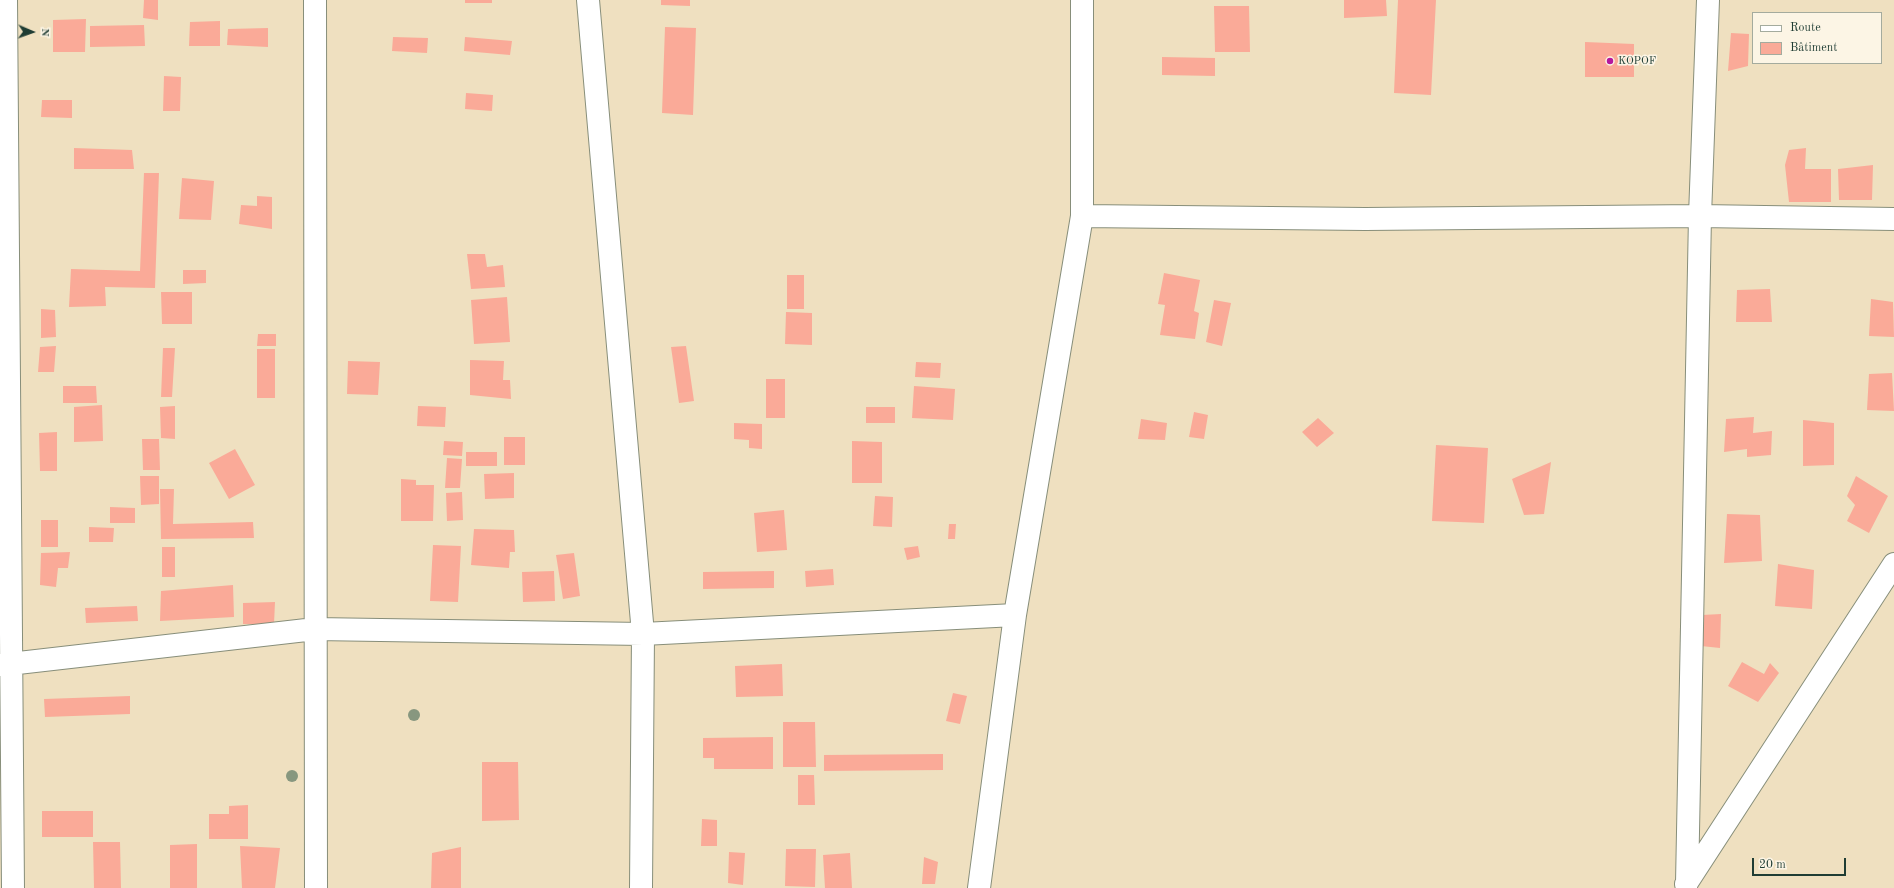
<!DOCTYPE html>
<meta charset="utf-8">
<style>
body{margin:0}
#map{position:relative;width:1894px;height:888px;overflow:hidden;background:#efe0c0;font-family:"Old Standard TT",serif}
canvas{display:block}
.legend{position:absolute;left:1752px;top:12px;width:130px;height:52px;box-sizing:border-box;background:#fcf5e5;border:1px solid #a4ab9e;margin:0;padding:5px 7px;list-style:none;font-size:12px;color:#1f3d34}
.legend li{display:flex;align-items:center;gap:8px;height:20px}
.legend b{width:20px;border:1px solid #a4ab9e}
.north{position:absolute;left:12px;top:12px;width:40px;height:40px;-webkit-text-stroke:3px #fcf5e5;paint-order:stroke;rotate:92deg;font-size:11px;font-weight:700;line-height:16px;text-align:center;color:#1f3d34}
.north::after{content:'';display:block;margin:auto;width:14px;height:18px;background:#1f3d34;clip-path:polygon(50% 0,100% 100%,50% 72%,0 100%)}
.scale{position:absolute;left:1752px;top:858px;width:94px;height:18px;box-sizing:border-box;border:2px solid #1f3d34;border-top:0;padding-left:5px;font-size:12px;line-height:14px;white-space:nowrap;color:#1f3d34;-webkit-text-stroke:3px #fcf5e5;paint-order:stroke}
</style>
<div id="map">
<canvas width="1894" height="888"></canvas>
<ul class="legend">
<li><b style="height:5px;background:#fff"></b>Route</li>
<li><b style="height:11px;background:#faaa98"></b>Bâtiment</li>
</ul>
<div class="north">N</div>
<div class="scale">20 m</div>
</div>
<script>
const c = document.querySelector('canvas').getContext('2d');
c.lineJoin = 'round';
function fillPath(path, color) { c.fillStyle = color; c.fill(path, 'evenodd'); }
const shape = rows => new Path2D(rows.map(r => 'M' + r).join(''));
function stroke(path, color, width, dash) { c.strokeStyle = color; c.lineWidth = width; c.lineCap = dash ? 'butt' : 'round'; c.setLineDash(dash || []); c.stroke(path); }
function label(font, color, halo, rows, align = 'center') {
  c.font = font + ' "Old Standard TT",serif'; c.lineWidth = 3; c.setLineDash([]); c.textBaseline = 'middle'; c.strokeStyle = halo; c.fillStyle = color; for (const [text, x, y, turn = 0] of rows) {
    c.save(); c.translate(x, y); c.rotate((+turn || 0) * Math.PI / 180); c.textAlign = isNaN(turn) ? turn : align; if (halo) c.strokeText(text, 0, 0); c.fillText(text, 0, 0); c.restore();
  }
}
const building = shape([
 [144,0,158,0,158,20,143,18],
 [465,0,492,0,492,3,465,3],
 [661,0,690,0,690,6,661,5],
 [1344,0,1386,0,1387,16,1344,18],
 [1398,0,1436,0,1431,95,1394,93],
 [1214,6,1249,6,1250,52,1215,52],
 [86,19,85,52,53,52,53,20],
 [220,21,220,46,189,46,190,22],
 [144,25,145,46,90,47,90,26],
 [665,27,696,28,693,115,662,113],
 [268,28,268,47,227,45,228,29],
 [1731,33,1749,34,1748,66,1728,71],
 [393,37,428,38,427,53,392,51],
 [465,37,512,41,510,55,464,51],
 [1585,42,1634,44,1634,77,1585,77],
 [1162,57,1215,58,1215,76,1162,75],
 [164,76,181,77,180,111,163,111],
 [466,93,493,95,492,111,465,109],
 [42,100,72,100,72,118,41,117],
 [74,148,132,150,134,169,74,169],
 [1806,148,1805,169,1831,169,1831,202,1789,202,1785,165,1789,150],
 [1873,165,1872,200,1839,200,1838,169],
 [144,173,159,173,155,288,105,287,106,306,69,307,71,269,140,271],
 [182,178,214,181,211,220,179,219],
 [257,196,272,197,272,229,239,224,241,205,257,206],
 [467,254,485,254,487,267,503,265,505,287,471,289],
 [183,270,206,270,206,283,183,284],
 [1164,273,1200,280,1194,311,1199,313,1195,339,1160,335,1165,305,1158,304],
 [787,275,804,275,804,309,787,309],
 [1770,289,1772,322,1736,322,1737,290],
 [161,292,192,292,192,324,162,324],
 [507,297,510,342,474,344,471,300],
 [1871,299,1893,302,1894,337,1869,336],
 [1214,300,1231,303,1222,346,1206,342],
 [41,309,55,310,56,337,41,338],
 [786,312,812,313,812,345,785,344],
 [258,334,276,334,276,346,257,346],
 [56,346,54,372,38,372,40,347],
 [686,346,694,401,679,403,671,347],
 [163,348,175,348,172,397,161,397],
 [257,349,275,349,275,398,257,398],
 [470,360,504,361,503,380,510,380,511,399,470,395],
 [348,361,380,362,378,395,347,394],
 [916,362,941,363,940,378,915,377],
 [1892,373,1894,411,1867,410,1869,374],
 [766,379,785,379,785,418,766,418],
 [63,386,96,386,97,403,63,403],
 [914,386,955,389,953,420,912,418],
 [102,405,103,441,74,442,74,407],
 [175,406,175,439,161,438,160,407],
 [418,406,446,407,445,427,417,426],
 [866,407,895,407,895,423,866,423],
 [1194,412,1208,415,1204,439,1189,437],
 [1754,417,1753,433,1772,431,1771,455,1747,457,1747,449,1724,452,1726,419],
 [1318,418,1334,433,1317,447,1302,432],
 [1141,419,1167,423,1165,440,1138,439],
 [1803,420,1834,423,1834,465,1803,466],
 [734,423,762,424,762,449,749,448,749,440,734,439],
 [57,432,57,471,40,471,39,433],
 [504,437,525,437,525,465,504,465],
 [142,439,159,439,160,470,143,470],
 [444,441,463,442,462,456,443,455],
 [852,441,882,442,882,483,852,483],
 [1436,445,1488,448,1484,523,1432,521],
 [235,449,255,485,229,499,209,463],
 [466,452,497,452,497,466,466,466],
 [447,458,462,459,460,488,445,488],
 [1551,462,1544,514,1524,515,1512,479],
 [514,473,514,498,485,499,484,474],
 [140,476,159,476,159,504,141,505],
 [1856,476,1888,496,1869,533,1847,521,1855,505,1847,496],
 [401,479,416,480,416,485,434,485,433,521,401,521],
 [160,489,174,489,173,524,253,522,254,538,161,539],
 [462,492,463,520,447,521,446,493],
 [875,496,893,497,892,527,873,526],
 [110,507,135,508,135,523,110,523],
 [784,510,787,550,757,552,754,513],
 [1727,514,1760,515,1762,561,1724,563],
 [41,520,58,520,58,547,41,547],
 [949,524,956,524,955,539,948,539],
 [89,527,114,528,113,542,89,542],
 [474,529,514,530,515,552,510,552,509,568,471,565],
 [433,545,461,546,458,602,430,601],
 [918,546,920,557,907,560,904,548],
 [162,547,175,547,175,577,162,577],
 [70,552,68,568,58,568,56,587,40,585,41,553],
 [574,553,580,596,563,599,556,555],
 [1778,564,1814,570,1812,609,1775,606],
 [833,569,834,585,806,587,805,571],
 [554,571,555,601,523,602,522,572],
 [774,571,774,588,703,589,703,572],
 [233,585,234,617,160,621,161,591],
 [275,602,274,624,243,624,243,603],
 [137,606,138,621,86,623,85,608],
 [1721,614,1720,648,1701,646,1702,615],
 [1742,662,1764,674,1770,663,1779,673,1758,702,1728,686],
 [782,664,783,696,736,697,735,666],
 [953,693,967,696,960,724,946,721],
 [130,696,130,714,45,717,44,699],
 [783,722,815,722,816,767,783,767],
 [773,737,773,769,714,769,714,758,703,758,703,738],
 [943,754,943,770,824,771,824,755],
 [482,762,518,762,519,820,482,821],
 [798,775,814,775,815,805,798,805],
 [248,805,248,839,209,839,209,814,229,814,229,806],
 [42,811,93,811,93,837,42,837],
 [702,819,717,820,717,846,701,846],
 [93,842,120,842,121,888,94,888],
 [197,844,197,888,170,888,170,845],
 [240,846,280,848,275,888,242,888],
 [461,847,461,888,431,888,432,853],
 [786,849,816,849,815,887,785,886],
 [729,852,745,853,743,885,728,883],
 [850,853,852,888,825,888,823,855],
 [924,857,938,862,935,884,922,884]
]);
const minor = shape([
 [6,0,13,888],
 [315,0,316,888],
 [588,0,643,634,641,888],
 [1082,216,1365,219,1700,216,1894,219],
 [0,665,315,629,643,634,1015,615],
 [1687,883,1700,216,1708,0],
 [1686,884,1894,564],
 [979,888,1015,615,1082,216,1082,0]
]);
const trees = [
 [414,715],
 [292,776]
];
const markers = [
 [1610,61,4,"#b5179e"]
];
const poiNames = [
 ["KOPOF",1618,61]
];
fillPath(building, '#faaa98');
stroke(minor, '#878e7a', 24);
stroke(minor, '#fff', 22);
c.fillStyle = '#87977f';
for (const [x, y] of trees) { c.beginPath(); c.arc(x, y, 6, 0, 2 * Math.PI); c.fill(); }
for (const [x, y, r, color] of markers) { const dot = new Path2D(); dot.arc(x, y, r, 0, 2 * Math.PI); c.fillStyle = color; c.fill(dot); stroke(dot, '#fcf5e5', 1.5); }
label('11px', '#1f3d34', '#fcf5e5', poiNames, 'left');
</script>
